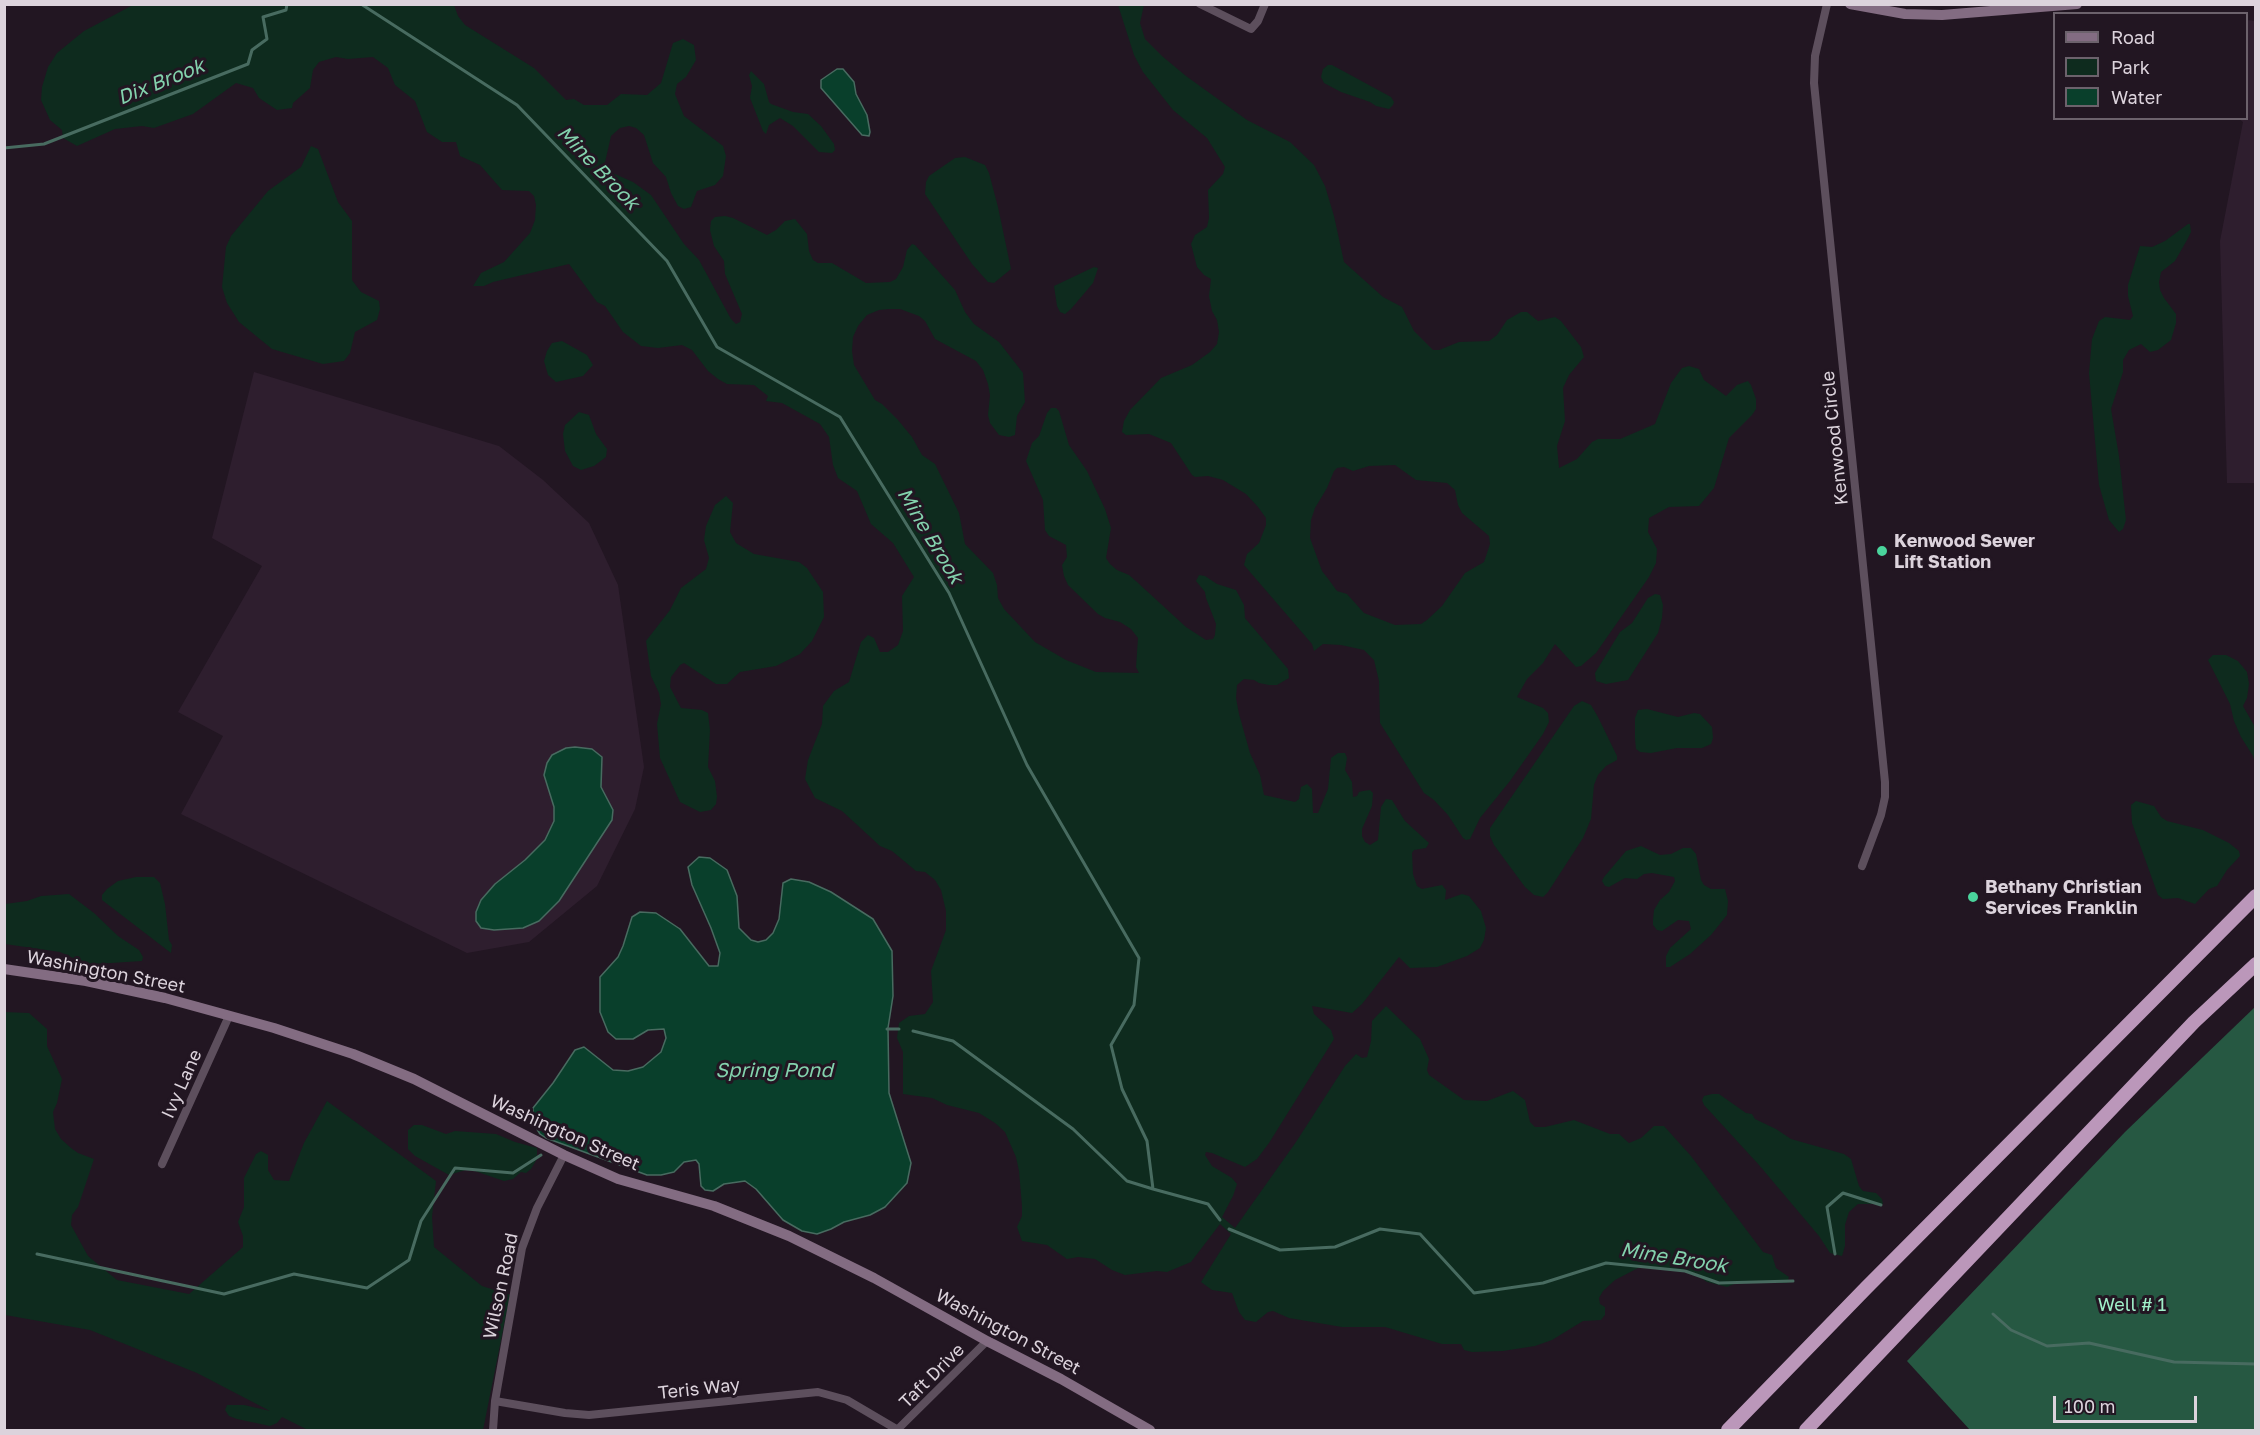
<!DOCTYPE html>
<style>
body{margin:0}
#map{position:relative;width:2260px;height:1435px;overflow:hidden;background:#221622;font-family:"Golos Text",sans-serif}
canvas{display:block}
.frame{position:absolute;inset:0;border:6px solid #dcd3dc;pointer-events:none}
.legend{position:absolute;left:2053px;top:12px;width:195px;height:108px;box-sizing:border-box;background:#221622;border:2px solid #6c626c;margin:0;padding:8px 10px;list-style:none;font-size:18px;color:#dcd3dc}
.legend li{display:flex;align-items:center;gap:12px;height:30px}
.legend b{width:30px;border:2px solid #6c626c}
.scale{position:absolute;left:2053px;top:1396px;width:144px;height:27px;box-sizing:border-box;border:3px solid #dcd3dc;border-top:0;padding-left:8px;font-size:18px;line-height:21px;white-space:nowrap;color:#dcd3dc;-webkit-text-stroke:4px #221622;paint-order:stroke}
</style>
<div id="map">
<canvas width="2260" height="1435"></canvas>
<div class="frame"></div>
<ul class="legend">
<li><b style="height:8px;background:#836c82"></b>Road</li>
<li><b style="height:16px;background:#0e2b1e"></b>Park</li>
<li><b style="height:16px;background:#093f2b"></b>Water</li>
</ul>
<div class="scale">100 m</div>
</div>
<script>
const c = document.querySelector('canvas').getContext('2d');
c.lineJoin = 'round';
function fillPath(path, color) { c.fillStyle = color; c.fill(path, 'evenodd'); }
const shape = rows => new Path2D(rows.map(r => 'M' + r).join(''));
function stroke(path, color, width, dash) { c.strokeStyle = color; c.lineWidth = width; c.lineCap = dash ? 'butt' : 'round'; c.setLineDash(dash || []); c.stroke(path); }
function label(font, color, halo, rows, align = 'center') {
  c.font = font + ' "Golos Text",sans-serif'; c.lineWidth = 6; c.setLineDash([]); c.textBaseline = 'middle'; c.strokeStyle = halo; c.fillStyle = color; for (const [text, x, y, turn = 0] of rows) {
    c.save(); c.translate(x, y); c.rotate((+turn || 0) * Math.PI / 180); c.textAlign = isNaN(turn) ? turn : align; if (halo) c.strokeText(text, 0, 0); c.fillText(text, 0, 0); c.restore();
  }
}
const built = shape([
 [2247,20,2256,21,2256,483,2227,483,2220,241,2243,122,2239,119,2246,118],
 [254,372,499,446,543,480,589,523,618,585,644,767,635,809,597,886,529,942,467,953,181,814,223,736,178,712,262,566,212,538]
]);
const green = shape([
 [133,5,454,5,458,16,465,25,534,68,566,100,574,99,584,105,607,105,621,94,647,95,661,83,673,43,683,39,694,45,696,60,686,77,677,84,675,94,684,116,723,146,726,156,723,176,715,185,697,191,691,207,684,209,678,206,671,193,666,177,653,163,644,135,636,128,629,126,620,128,611,136,604,167,608,171,633,182,651,195,684,244,699,260,731,319,736,324,740,322,742,314,725,274,724,261,714,246,710,230,711,221,715,217,725,216,733,218,767,235,776,230,785,221,795,219,807,234,809,251,813,260,818,263,832,263,866,283,890,282,896,279,903,267,907,250,912,244,915,245,955,290,965,312,974,324,999,342,1023,373,1025,402,1017,416,1015,435,1009,437,999,435,990,423,988,415,990,395,988,384,983,370,976,361,935,339,925,321,919,316,900,309,889,309,879,310,867,315,858,326,853,337,852,351,854,365,875,400,882,404,898,420,912,437,922,455,935,464,959,513,965,544,993,573,997,585,998,598,1004,609,1035,642,1066,660,1096,672,1139,673,1136,667,1138,638,1131,629,1120,622,1105,618,1098,614,1068,585,1064,576,1062,565,1067,557,1066,545,1049,536,1045,530,1043,500,1026,461,1032,443,1039,436,1047,413,1051,408,1056,408,1059,411,1069,445,1087,471,1105,509,1111,528,1106,558,1110,564,1117,570,1129,575,1137,582,1186,627,1206,640,1213,639,1215,635,1216,624,1206,598,1205,592,1196,581,1199,575,1205,576,1217,584,1236,590,1244,605,1245,618,1288,669,1289,678,1277,685,1269,685,1259,683,1254,680,1244,679,1237,685,1236,698,1239,714,1250,753,1260,775,1264,795,1295,802,1299,799,1301,787,1307,784,1312,789,1313,813,1318,813,1328,789,1331,758,1338,753,1345,753,1347,758,1345,770,1352,782,1353,797,1357,796,1359,792,1363,791,1370,790,1373,793,1372,806,1362,829,1362,836,1365,842,1370,845,1378,840,1381,807,1386,799,1392,800,1405,821,1429,843,1426,848,1414,850,1412,853,1413,874,1417,886,1422,889,1442,885,1446,890,1445,900,1462,894,1469,896,1481,911,1486,928,1484,940,1480,948,1467,956,1437,967,1410,968,1399,957,1362,1004,1352,1013,1312,1006,1314,1014,1331,1030,1334,1039,1269,1143,1257,1159,1245,1167,1212,1153,1206,1152,1205,1155,1212,1166,1232,1178,1237,1184,1233,1196,1222,1217,1235,1228,1296,1142,1345,1066,1356,1054,1362,1058,1367,1057,1371,1041,1372,1021,1386,1006,1420,1039,1429,1059,1427,1070,1429,1075,1464,1100,1487,1101,1513,1091,1525,1100,1530,1122,1535,1127,1545,1127,1574,1120,1610,1134,1619,1134,1629,1143,1641,1138,1654,1126,1664,1126,1691,1156,1763,1252,1772,1255,1776,1268,1789,1277,1787,1283,1742,1281,1727,1287,1707,1282,1695,1274,1663,1268,1638,1268,1615,1280,1603,1291,1599,1298,1600,1304,1605,1307,1605,1315,1601,1320,1583,1321,1552,1340,1535,1346,1503,1351,1472,1352,1464,1350,1461,1344,1442,1344,1385,1327,1342,1327,1289,1318,1273,1311,1268,1312,1256,1322,1245,1320,1239,1312,1232,1293,1212,1290,1201,1282,1231,1234,1220,1224,1191,1262,1167,1272,1157,1271,1125,1275,1112,1270,1095,1259,1078,1257,1067,1259,1047,1245,1022,1241,1017,1227,1022,1216,1022,1206,1019,1171,1016,1157,1005,1132,995,1123,979,1113,947,1105,932,1098,903,1094,903,1052,897,1038,899,1023,909,1016,925,1014,933,1002,931,971,946,930,946,911,941,890,935,880,925,872,916,871,892,851,880,846,842,811,815,798,805,779,808,760,822,724,823,706,834,691,849,682,861,642,868,635,874,638,880,652,888,652,898,645,903,631,902,596,914,577,893,543,871,524,857,491,838,478,833,465,829,437,820,424,782,403,766,401,768,396,754,385,727,384,718,379,708,371,692,350,682,345,658,348,641,346,623,332,605,306,597,302,569,264,493,282,484,286,473,286,481,273,504,262,530,233,535,220,536,205,534,196,529,191,502,190,480,165,460,156,456,142,442,142,427,132,415,101,395,85,388,68,373,57,348,59,336,57,319,62,313,70,310,88,293,103,292,108,277,110,259,98,253,88,236,83,193,114,154,128,142,126,115,129,77,146,63,138,62,130,50,120,41,100,42,87,48,67,57,53,84,31],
 [1118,5,1144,5,1140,23,1145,39,1162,56,1186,76,1247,120,1290,142,1314,165,1325,186,1334,216,1344,262,1383,297,1402,307,1414,331,1433,350,1439,350,1459,342,1489,341,1497,335,1507,320,1521,312,1527,312,1538,321,1555,317,1561,321,1581,347,1584,357,1569,375,1563,388,1565,421,1557,446,1559,468,1577,459,1592,442,1598,439,1620,439,1655,424,1671,383,1682,368,1689,366,1699,369,1704,380,1726,396,1737,385,1748,381,1751,385,1756,399,1756,409,1752,415,1729,438,1714,488,1699,506,1669,507,1649,518,1648,532,1657,549,1656,563,1649,577,1596,653,1581,666,1576,667,1555,644,1543,663,1527,679,1517,697,1543,708,1548,713,1549,722,1543,734,1510,781,1480,818,1470,839,1466,840,1463,838,1448,815,1434,800,1424,793,1380,723,1379,681,1374,660,1364,650,1341,645,1323,644,1314,651,1312,644,1244,565,1247,554,1259,543,1266,525,1266,518,1258,507,1246,494,1223,480,1208,476,1195,477,1192,475,1171,443,1149,434,1126,435,1122,432,1124,421,1130,410,1161,378,1192,365,1210,352,1217,344,1219,332,1217,320,1212,311,1209,296,1211,279,1204,275,1197,267,1191,244,1195,235,1207,227,1209,218,1208,190,1223,174,1225,167,1207,138,1173,110,1143,72,1134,55],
 [1395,465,1416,480,1447,483,1455,490,1458,505,1462,513,1489,536,1490,544,1484,562,1465,573,1442,606,1427,620,1421,624,1395,625,1364,613,1347,594,1337,591,1329,580,1322,571,1310,538,1311,520,1315,508,1327,488,1334,471,1337,468,1344,467,1353,471,1369,466],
 [1328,65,1332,65,1391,97,1394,102,1393,105,1389,109,1376,106,1370,102,1341,92,1324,83,1321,77,1323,69],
 [751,71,764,84,769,102,771,104,793,112,808,114,821,126,834,144,835,150,832,153,819,152,793,126,780,118,769,125,766,134,763,131,750,98,752,86,749,75],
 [311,146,318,149,338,202,352,221,352,280,361,292,379,301,380,309,377,320,355,332,350,353,344,361,323,364,272,349,239,322,227,303,222,287,226,247,231,236,268,191,301,167],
 [965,157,985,165,989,173,998,207,1011,269,994,283,988,282,972,264,925,194,926,182,929,176,955,158],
 [2188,224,2190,224,2191,232,2187,240,2175,261,2161,272,2159,282,2160,290,2164,298,2176,314,2176,323,2171,340,2158,350,2150,352,2141,344,2129,350,2123,360,2123,372,2111,409,2119,456,2126,520,2123,529,2119,532,2109,520,2099,485,2089,373,2092,339,2099,321,2105,317,2130,320,2133,316,2128,296,2128,285,2140,246,2152,247,2165,241],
 [1094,267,1098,268,1093,283,1071,309,1065,314,1060,312,1057,306,1054,286],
 [562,341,587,355,593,365,583,376,556,382,548,375,544,361,547,351,552,343],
 [579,412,589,415,596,434,607,449,606,457,594,466,581,470,573,466,565,451,563,434,565,425],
 [726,496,733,503,730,532,736,543,754,554,799,562,807,568,823,592,824,617,812,641,800,654,776,666,740,672,727,684,716,684,684,663,680,665,671,677,670,687,681,708,702,710,708,713,710,730,708,767,715,781,717,797,716,804,711,810,700,812,680,802,660,758,657,724,661,704,659,693,651,676,646,641,670,610,681,588,706,569,709,558,704,540,706,526,715,505],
 [1655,594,1660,595,1663,605,1662,618,1658,633,1628,680,1606,684,1596,681,1595,673,1620,632,1632,623,1648,598],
 [2213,655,2226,655,2238,661,2247,672,2249,684,2247,698,2243,706,2255,727,2255,763,2253,756,2241,737,2234,721,2230,704,2208,660],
 [1582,701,1591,705,1598,717,1617,756,1617,760,1606,766,1598,775,1594,785,1591,819,1583,838,1548,892,1543,897,1534,895,1525,887,1494,845,1490,836,1490,828,1574,706],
 [1647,709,1678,717,1694,713,1700,714,1712,727,1713,738,1711,744,1702,748,1677,748,1651,753,1640,752,1636,749,1635,738,1635,718,1638,710],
 [2136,801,2154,806,2161,817,2167,821,2203,830,2229,843,2239,851,2240,856,2227,870,2217,886,2209,889,2195,904,2178,898,2163,899,2158,895,2132,823,2131,805],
 [1641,846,1660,855,1671,854,1683,848,1691,848,1696,854,1701,880,1704,885,1711,889,1725,889,1728,901,1727,915,1711,935,1690,954,1670,967,1666,967,1666,956,1670,948,1691,929,1689,921,1678,920,1662,931,1657,930,1653,925,1653,920,1654,910,1660,900,1669,892,1675,881,1674,877,1652,873,1644,874,1637,879,1625,878,1609,887,1605,886,1602,881,1604,877,1626,851],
 [136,877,154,877,160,883,165,904,169,940,172,945,171,953,102,900,102,895,107,889,118,881],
 [69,894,94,913,118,936,139,950,143,957,142,961,95,964,84,963,60,952,5,944,5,904,27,901,41,896],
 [4,1012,29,1013,47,1029,47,1046,62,1079,57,1103,53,1112,55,1129,61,1139,71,1148,78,1153,94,1159,78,1207,72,1215,71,1225,88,1256,117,1280,189,1294,243,1247,243,1236,238,1222,244,1207,244,1178,256,1154,261,1151,268,1155,268,1170,274,1180,289,1181,304,1143,327,1101,436,1181,432,1217,434,1247,482,1286,510,1295,483,1430,308,1430,282,1417,277,1423,270,1426,237,1419,229,1416,225,1410,227,1405,244,1405,270,1411,197,1373,90,1330,5,1315],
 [1712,1094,1719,1094,1746,1113,1752,1114,1755,1119,1776,1129,1791,1139,1844,1154,1851,1159,1859,1186,1863,1191,1876,1193,1882,1199,1883,1204,1858,1204,1849,1212,1845,1225,1845,1246,1842,1256,1830,1253,1819,1236,1759,1165,1704,1105,1702,1100,1704,1096],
 [414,1125,422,1125,446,1134,455,1131,496,1134,515,1142,537,1148,537,1159,531,1169,526,1173,521,1172,513,1179,504,1181,469,1169,449,1175,415,1156,408,1149,408,1130]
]);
const forest = shape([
 [2255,1007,2255,1430,1970,1430,1907,1361,2125,1132]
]);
const water = shape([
 [837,69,843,69,854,82,856,94,867,115,870,132,869,136,862,135,821,88,821,80,837,69],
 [575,747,592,749,602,757,601,787,613,810,612,820,559,901,539,921,523,928,494,930,481,928,476,921,476,912,481,900,495,884,525,860,545,840,554,821,554,807,544,775,547,763,552,755,566,748,575,747],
 [699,857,710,858,727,870,737,896,739,928,751,940,758,942,766,940,773,933,779,919,783,883,791,879,809,882,831,892,873,919,892,951,893,996,888,1028,889,1093,911,1163,907,1183,885,1207,870,1215,844,1222,831,1229,817,1234,802,1231,783,1220,756,1189,745,1181,724,1184,713,1191,705,1190,701,1186,699,1164,696,1160,684,1162,674,1172,661,1175,647,1175,546,1138,540,1134,533,1123,533,1108,553,1083,575,1050,584,1047,613,1070,628,1071,643,1067,661,1052,666,1038,664,1029,648,1030,633,1039,616,1039,608,1032,600,1012,600,977,618,957,623,946,632,917,640,912,656,913,680,929,709,966,718,966,720,953,711,928,692,885,688,867,699,857]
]);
const stream = shape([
 [361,4,517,105,667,261,717,347,840,417,949,593,1027,765,1139,958,1134,1005,1111,1045,1122,1089,1147,1141,1153,1189,1208,1204,1220,1220],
 [4,148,44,144,248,64,252,50,267,39,263,17,286,10,287,4],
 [887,1029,899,1029],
 [913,1031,953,1041,1073,1129,1127,1181,1153,1189],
 [1229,1229,1280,1250,1335,1247,1380,1229,1420,1234,1474,1293,1543,1283,1606,1263,1685,1271,1719,1283,1793,1281],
 [37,1254,224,1294,294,1274,367,1288,409,1260,421,1221,455,1168,513,1173,541,1155],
 [1835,1254,1827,1207,1843,1193,1881,1205],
 [1993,1314,2011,1330,2047,1346,2089,1343,2174,1362,2256,1364]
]);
const minor = shape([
 [1200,4,1251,29,1258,21,1265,4],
 [1827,4,1815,56,1814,83,1885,782,1885,797,1881,815,1862,866],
 [162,1164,229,1016],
 [495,1401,565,1413,589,1415,818,1392,847,1400,898,1430],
 [493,1430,495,1401,522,1248,537,1208,564,1155],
 [897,1430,987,1341]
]);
const secondary = shape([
 [1850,4,1905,14,1942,15,2077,4],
 [4,969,86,981,165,998,274,1028,353,1054,414,1079,564,1155,618,1179,714,1206,789,1236,874,1278,987,1341,1061,1379,1150,1430]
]);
const motorway = shape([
 [1728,1430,1866,1288,2256,896],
 [1806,1430,2194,1022,2256,964]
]);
const markers = [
 [1882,551,6,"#4ad49c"],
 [1973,897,6,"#4ad49c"]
];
const streetNames = [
 ["Kenwood Circle",1835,438,-96],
 ["Washington Street",106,972,11],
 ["Ivy Lane",182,1084,-66],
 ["Washington Street",565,1133,24],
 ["Wilson Road",501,1286,-78],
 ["Washington Street",1008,1332,28],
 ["Taft Drive",932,1376,-45],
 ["Teris Way",699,1389,-6]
];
const poiNames = [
 ["Kenwood Sewer",1894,541],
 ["Lift Station",1894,562],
 ["Bethany Christian",1985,887],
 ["Services Franklin",1985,908]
];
const parkNames = [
 ["Well # 1",2132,1305]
];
const waterNames = [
 ["Dix Brook",161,82,-22],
 ["Mine Brook",598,168,46],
 ["Mine Brook",930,536,59],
 ["Spring Pond",774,1071],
 ["Mine Brook",1674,1258,9]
];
fillPath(built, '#2e1e2e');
fillPath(green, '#0e2b1e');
fillPath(forest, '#265842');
fillPath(water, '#093f2b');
stroke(water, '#486b60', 1.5);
stroke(stream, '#486b60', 3);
stroke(minor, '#5d4f5d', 8);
stroke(secondary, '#836c82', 10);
stroke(motorway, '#bb97ba', 14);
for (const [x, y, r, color] of markers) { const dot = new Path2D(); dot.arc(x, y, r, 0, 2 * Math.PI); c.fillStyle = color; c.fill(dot); stroke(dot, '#221622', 2); }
label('18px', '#dcd3dc', '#221622', streetNames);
label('bold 18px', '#dcd3dc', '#221622', poiNames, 'left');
label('18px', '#a0f0c9', '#221622', parkNames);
label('italic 20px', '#83d2ad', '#221622', waterNames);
</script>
